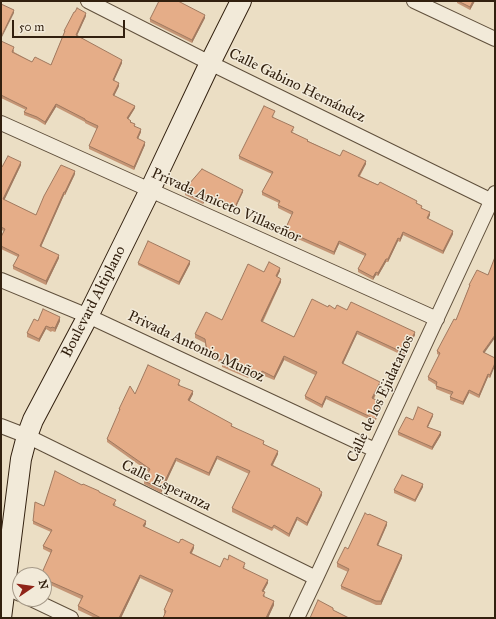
<!DOCTYPE html>
<meta charset="utf-8">
<style>
body{margin:0}
#map{position:relative;width:496px;height:619px;overflow:hidden;background:#ebdec4;font-family:"IM FELL Great Primer",serif}
canvas{display:block}
.frame{position:absolute;inset:0;border:2px solid #32200f;pointer-events:none}
.north{position:absolute;left:12px;top:567px;width:40px;height:40px;box-sizing:border-box;background:#f2ead9;border:1px solid #a59988;border-radius:50%;rotate:77deg;font-size:11px;font-weight:700;line-height:16px;text-align:center;color:#32200f}
.north::after{content:'';display:block;margin:auto;width:14px;height:18px;background:#8f2418;clip-path:polygon(50% 0,100% 100%,50% 72%,0 100%)}
.scale{position:absolute;left:12px;top:20px;width:113px;height:18px;box-sizing:border-box;border:2px solid #32200f;border-top:0;padding-left:5px;font-size:12px;line-height:14px;white-space:nowrap;color:#32200f;-webkit-text-stroke:3px #f2ead9;paint-order:stroke}
</style>
<div id="map">
<canvas width="496" height="619"></canvas>
<div class="frame"></div>
<div class="north">N</div>
<div class="scale">50 m</div>
</div>
<script>
const c = document.querySelector('canvas').getContext('2d');
c.lineJoin = 'round';
const shape = rows => new Path2D(rows.map(r => 'M' + r).join(''));
function stroke(path, color, width, dash) { c.strokeStyle = color; c.lineWidth = width; c.lineCap = dash ? 'butt' : 'round'; c.setLineDash(dash || []); c.stroke(path); }
function fillPath(path, color) { c.fillStyle = color; c.fill(path, 'evenodd'); }
function label(font, color, halo, rows, align = 'center') {
  c.font = font + ' "IM FELL Great Primer",serif'; c.lineWidth = 3; c.setLineDash([]); c.textBaseline = 'middle'; c.strokeStyle = halo; c.fillStyle = color; for (const [text, x, y, turn = 0] of rows) {
    c.save(); c.translate(x, y); c.rotate((+turn || 0) * Math.PI / 180); c.textAlign = isNaN(turn) ? turn : align; if (halo) c.strokeText(text, 0, 0); c.fillText(text, 0, 0); c.restore();
  }
}
const street = shape([
 [88,1,210,63,492,201],
 [414,1,495,39],
 [1,123,437,319],
 [1,280,88,316,375,450],
 [1,426,27,436,316,578],
 [1,585,20,594],
 [31,599,71,618],
 [297,618,316,578,495,193]
]);
const secondary = shape([
 [1,618,21,459,27,436,33,420,88,316,150,190,210,63,241,1]
]);
const wall = shape([
 [457,1,475,1,470,10,457,3],
 [86,16,77,35,122,63,114,80,119,86,114,96,135,108,128,119,141,132,138,139,145,145,134,170,89,149,89,146,97,129,85,123,85,122,56,107,45,125,37,120,24,115,24,112,26,110,1,98,1,41,14,50,14,52,32,62,51,65,64,33,64,31],
 [205,18,192,43,150,22,150,19],
 [275,114,273,117,294,130,292,132,308,141,340,156,366,164,360,176,417,204,430,215,428,219,453,234,443,254,403,235,400,242,398,241,388,262,386,262,378,276,376,275,373,280,358,272,358,269,365,256,339,244,334,255,298,239,297,241,294,240,284,235,284,232,292,215,278,208,278,205,279,203,262,195,262,192,272,174,239,159,239,156],
 [21,165,4,200,36,215,75,174,65,195,64,195,41,247,59,258,46,285,13,269,13,266,18,257,1,249,1,237,4,231,1,230,1,167,2,167],
 [243,192,235,209,216,200,215,202,206,198,203,204,185,195,185,193],
 [138,263,190,264,179,285,138,265],
 [280,271,277,277,281,282,263,322,294,337,328,307,335,309,347,310,415,335,404,356,357,334,343,364,380,385,374,399,382,406,375,422,326,399,322,408,305,399,305,396,315,375,284,360,274,380,262,375,260,379,250,375,248,378,222,367,222,363,207,356,205,343,195,338,195,334,222,320,264,272],
 [488,275,485,353,495,358,490,378,488,377,479,398,469,393,463,405,450,400,450,397,451,395,436,389,436,385,428,380,428,377,439,355,437,354,437,351,456,320,469,287,469,285],
 [38,321,60,321,55,332,52,331,51,332,46,329,39,342,27,337,27,333],
 [180,384,179,386,193,394,189,401,232,426,264,444,278,454,273,465,320,491,322,495,307,526,297,520,289,537,274,528,272,531,232,512,232,508,249,474,217,459,209,476,176,461,161,493,144,484,144,481,149,472,107,442,107,439,119,412,119,409,135,394],
 [433,416,428,427,441,435,432,450,398,435,398,432,413,420],
 [423,487,415,502,394,493,394,490],
 [99,492,116,504,114,506,146,524,144,527,179,543,194,548,192,553,220,567,245,566,244,568,268,583,263,592,265,596,264,597,274,605,268,618,163,618,165,614,164,613,164,610,171,593,140,578,121,618,95,618,78,610,78,606,81,599,44,582,44,575,51,553,43,549,43,546,51,532,33,524,33,521,44,506],
 [387,525,378,545,402,558,381,605,376,605,341,589,341,586,348,572,337,567,337,563,348,549]
]);
const shadedWall = shape([
 [473,1,475,1,470,10,470,7],
 [14,10,14,13,1,39,1,37],
 [86,13,86,16,76,38,76,35],
 [205,15,205,18,192,43,192,40],
 [122,60,122,63,113,83,113,80],
 [119,83,119,86,113,98,113,95],
 [56,104,56,107,45,125,45,122],
 [135,106,135,108,127,121,127,118],
 [141,129,141,132,137,141,137,138],
 [145,142,145,145,134,170,134,167],
 [366,161,366,164,358,178,358,176],
 [21,162,21,165,3,203,3,199],
 [75,171,75,174,65,195,65,192],
 [243,190,243,192,235,209,235,207],
 [64,192,64,195,40,249,40,246],
 [206,195,206,198,203,204,203,201],
 [430,212,430,215,427,221,427,218],
 [453,231,453,234,443,254,443,251],
 [403,232,403,235,400,242,400,239],
 [398,238,398,241,388,262,388,259],
 [339,241,339,244,334,255,334,252],
 [59,255,59,258,46,285,46,281],
 [386,259,386,262,378,276,378,273],
 [190,261,190,264,179,285,179,282],
 [280,268,280,271,276,279,276,276],
 [376,272,376,275,373,280,373,277],
 [281,279,281,282,261,324,261,321],
 [60,317,60,321,55,332,55,328],
 [46,326,46,329,39,342,39,339],
 [357,331,357,334,342,366,342,363],
 [415,332,415,335,404,356,404,353],
 [495,335,495,338,483,355,483,352],
 [284,356,284,360,274,380,274,377],
 [495,363,495,366,490,378,490,375],
 [262,371,262,375,260,379,260,376],
 [488,374,488,377,479,398,479,395],
 [380,382,380,385,372,401,372,398],
 [469,390,469,393,463,405,463,402],
 [193,391,193,394,188,404,188,400],
 [326,396,326,399,322,408,322,405],
 [382,403,382,406,375,422,375,419],
 [433,414,433,416,427,429,427,427],
 [441,432,441,435,432,450,432,447],
 [278,451,278,454,271,468,271,465],
 [217,456,217,459,209,476,209,473],
 [176,458,176,461,161,493,161,489],
 [423,484,423,487,415,502,415,500],
 [322,492,322,495,307,526,307,523],
 [297,517,297,520,289,537,289,534],
 [146,521,146,524,143,530,143,526],
 [387,522,387,525,377,548,377,545],
 [194,545,194,548,190,556,190,553],
 [402,555,402,558,381,605,381,601],
 [140,575,140,578,121,618,119,618],
 [268,580,268,583,262,594,262,591],
 [274,601,274,605,268,618,266,618]
]);
const building = shape([
 [159,1,178,1,205,15,192,40,150,19,159,1],
 [458,1,473,1,470,7,458,1],
 [1,4,14,10,1,37,1,4],
 [77,8,86,13,76,35,122,60,113,80,119,83,113,95,135,106,127,118,131,121,130,122,135,124,134,126,141,129,137,138,145,142,134,167,89,146,98,126,85,120,85,119,56,104,45,122,37,117,24,112,27,108,1,95,1,41,14,47,12,52,32,62,35,57,51,65,65,31,64,31,74,12,75,12,77,8],
 [264,106,275,111,272,117,294,127,291,132,308,140,307,141,340,156,343,150,366,161,358,176,378,185,380,182,417,201,416,203,422,206,421,208,430,212,427,218,453,231,443,251,403,232,400,239,398,238,388,259,386,259,378,273,376,272,373,277,358,269,366,254,339,241,334,252,298,236,297,238,294,237,284,232,293,212,278,205,280,201,262,192,273,172,239,156,264,106],
 [8,156,21,162,3,199,36,215,44,196,61,165,75,171,65,192,64,192,40,246,59,255,46,281,13,266,19,255,1,246,1,237,5,229,1,227,1,167,2,167,8,156],
 [202,169,243,190,235,207,216,198,215,199,206,195,203,201,185,193,189,184,202,169],
 [148,241,190,261,179,282,138,263,148,241],
 [495,257,495,335,483,352,495,358,495,363,490,375,488,374,479,395,469,390,463,402,450,397,453,392,436,386,437,382,428,377,440,353,437,351,454,319,456,320,470,285,469,285,477,270,488,275,495,257],
 [269,262,280,268,276,276,281,279,261,321,294,337,312,299,328,307,329,305,335,309,337,305,347,310,351,302,415,332,404,353,357,331,342,363,380,382,372,398,382,403,375,419,326,396,322,405,305,396,317,372,284,356,274,377,262,371,260,376,250,372,248,374,222,363,223,361,207,352,205,339,195,334,206,312,222,320,248,264,264,272,269,262],
 [43,309,60,317,55,328,52,327,51,328,46,326,39,339,27,333,34,319,38,321,43,309],
 [148,365,180,380,178,385,193,391,188,400,232,424,231,426,264,441,263,444,278,451,271,465,320,489,319,490,322,492,307,523,297,517,289,534,274,525,272,528,232,508,250,471,217,456,209,473,176,458,161,489,144,481,150,469,107,439,120,409,119,409,130,386,135,394,148,365],
 [418,407,433,414,427,427,441,432,432,447,398,432,406,417,413,420,418,407],
 [55,471,82,485,83,484,99,491,99,492,116,500,113,505,146,521,143,526,179,543,181,539,182,540,182,539,194,545,190,553,220,567,224,558,228,560,229,555,245,563,243,568,268,580,262,591,265,592,263,596,274,601,266,618,163,618,166,611,164,610,173,590,140,575,119,618,101,618,78,606,83,596,44,579,44,575,41,575,52,550,43,546,52,530,33,521,35,502,44,506,55,471],
 [402,475,423,484,415,500,394,490,402,475],
 [365,513,368,515,369,514,387,522,377,545,402,555,381,601,376,601,341,586,349,569,337,563,345,547,348,549,365,513],
 [318,600,333,608,333,610,349,618,310,618,318,600]
]);
const streetNames = [
 ["Calle Gabino Hernández",297,86,26],
 ["Privada Aniceto Villaseñor",226,206,24],
 ["Boulevard Altiplano",94,302,-63],
 ["Privada Antonio Muñoz",196,347,25],
 ["Calle de los Ejidatarios",381,399,-65],
 ["Calle Esperanza",166,486,26]
];
stroke(street, '#60503c', 16);
stroke(secondary, '#32200f', 22);
stroke(street, '#f2ead9', 14);
stroke(secondary, '#f2ead9', 20);
fillPath(wall, '#c59575');
fillPath(shadedWall, '#a0795f');
fillPath(building, '#e5ad88');
stroke(building, '#a0795f', 1);
label('15px', '#32200f', '#f2ead9', streetNames);
</script>
